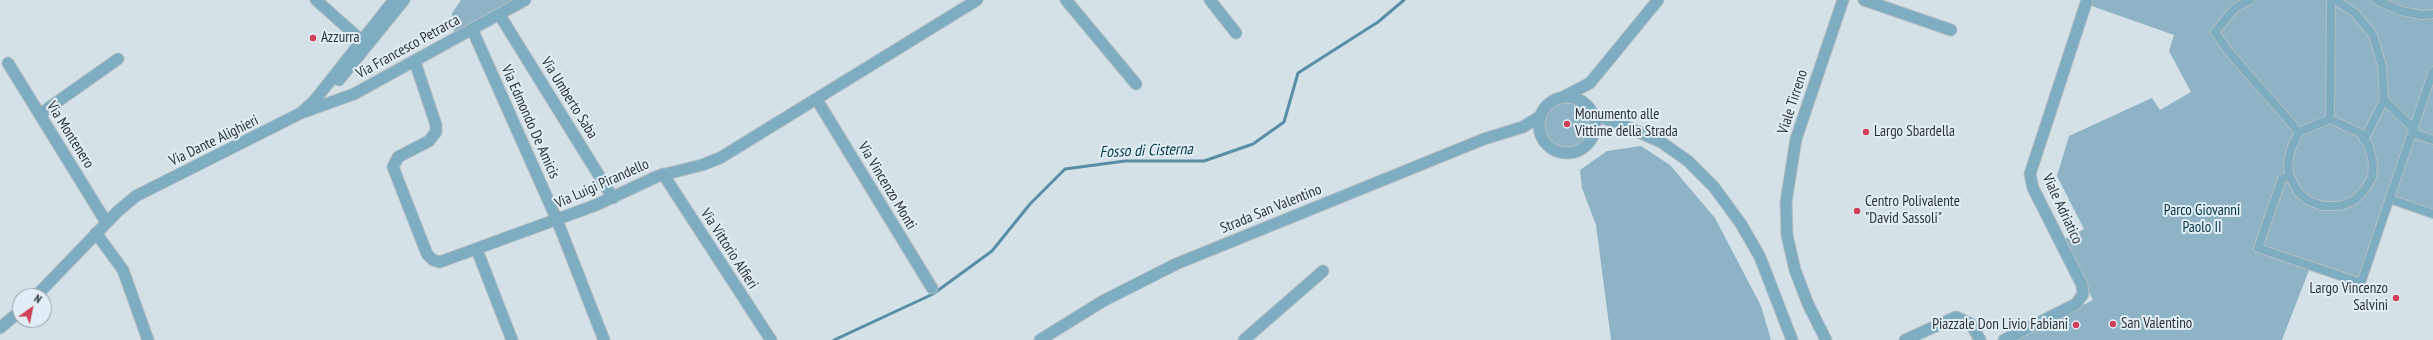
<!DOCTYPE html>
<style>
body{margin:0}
#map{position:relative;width:2433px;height:340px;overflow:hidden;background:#d4e1e7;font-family:"PT Sans Narrow",sans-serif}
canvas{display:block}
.north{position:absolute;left:12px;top:288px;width:40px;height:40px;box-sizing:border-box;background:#e1eef5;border:1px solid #99a3a8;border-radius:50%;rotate:33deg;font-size:11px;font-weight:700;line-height:16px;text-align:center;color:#2d3234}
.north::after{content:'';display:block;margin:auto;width:14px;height:18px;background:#d04058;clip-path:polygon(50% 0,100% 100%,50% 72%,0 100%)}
</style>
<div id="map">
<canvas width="2433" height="340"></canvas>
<div class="north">N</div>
</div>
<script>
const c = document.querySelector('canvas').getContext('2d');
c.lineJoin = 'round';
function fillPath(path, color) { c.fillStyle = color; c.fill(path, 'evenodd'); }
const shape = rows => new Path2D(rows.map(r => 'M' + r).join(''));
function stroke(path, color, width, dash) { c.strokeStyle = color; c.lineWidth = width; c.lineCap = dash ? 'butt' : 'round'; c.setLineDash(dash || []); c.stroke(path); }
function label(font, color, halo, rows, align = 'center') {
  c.font = font + ' "PT Sans Narrow",sans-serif'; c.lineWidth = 4; c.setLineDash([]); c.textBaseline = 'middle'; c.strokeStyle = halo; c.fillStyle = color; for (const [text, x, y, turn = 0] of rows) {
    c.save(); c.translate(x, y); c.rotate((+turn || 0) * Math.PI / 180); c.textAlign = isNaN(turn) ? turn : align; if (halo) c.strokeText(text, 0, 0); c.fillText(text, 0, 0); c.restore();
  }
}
const green = shape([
 [461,0,516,0,454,32,452,13],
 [2091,0,2433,0,2433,214,2390,199,2361,283,2311,265,2282,340,2016,340,2093,300,2063,240,2084,229,2057,176,2069,136,2152,98,2160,110,2191,92,2169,51,2174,35,2089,5],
 '1544 124a23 23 0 1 1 46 0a23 23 0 1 1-46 0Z',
 [1641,146,1670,165,1715,218,1761,306,1771,340,1611,340,1596,225,1582,188,1580,170,1607,151]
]);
const stream = shape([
 [834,340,933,294,992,251,1030,204,1065,169,1125,161,1204,161,1253,144,1284,122,1298,73,1378,22,1404,0]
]);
const pedestrian = shape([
 [2250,0,2235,8,2215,32,2229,52,2299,132],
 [2335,0,2355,13,2373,35,2382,66,2384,100,2364,140],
 [2376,0,2401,11,2422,15,2433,14],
 [2384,100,2414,129],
 [2330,119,2360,133,2369,146,2373,164,2372,177,2366,188,2355,200,2340,206,2322,206,2307,200,2298,192,2289,175,2288,163,2291,149,2299,132,2330,119],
 [2330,119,2331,0],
 [2413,133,2433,140],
 [2289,175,2282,179,2258,248,2361,283,2433,71],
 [2390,199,2433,214]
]);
const minor = shape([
 [316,0,361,40],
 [1066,0,1136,84],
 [1210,0,1236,33],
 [1864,0,1951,30],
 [499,14,613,198],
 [472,29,557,220,604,340],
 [415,62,436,125,436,132,429,141,398,157,393,167,427,254,433,260,440,262,596,205,658,176,702,165,720,158,977,0],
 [8,63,106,222],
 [339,80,404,0],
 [1565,96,1590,83,1658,0],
 '1539 125a28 28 0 1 1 56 0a28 28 0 1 1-56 0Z',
 [817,100,932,288],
 [304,112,354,94,525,0],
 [40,114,118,59],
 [1594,115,1618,123,1661,142,1688,161,1714,187,1741,224,1760,257,1792,340],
 [663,174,771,340],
 [96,233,123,270,148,340],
 [477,250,512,340],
 [36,296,118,211,136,196,301,113,315,100,394,0],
 [0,328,20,311],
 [1040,340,1103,301,1176,264,1484,139,1523,127,1539,117],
 [1244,340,1323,271],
 [1826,340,1808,304,1795,270,1787,235,1786,202,1796,139,1843,0],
 [1905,340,1956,317,1971,324,1980,340],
 [2004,340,2076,304,2083,294,2082,285,2033,188,2030,174,2087,0]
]);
const markers = [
 [313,38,4,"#d04058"],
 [1567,124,4,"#d04058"],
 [1866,132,4,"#d04058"],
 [1857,211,4,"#d04058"],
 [2396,298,4,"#d04058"],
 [2113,324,4,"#d04058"],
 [2076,325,4,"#d04058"]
];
const poiNames = [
 ["Azzurra",321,38],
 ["Monumento alle",1575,115],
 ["Vittime della Strada",1575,132],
 ["Largo Sbardella",1874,132],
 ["Centro Polivalente",1865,202],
 ["\"David Sassoli\"",1865,219],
 ["Largo Vincenzo",2388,289,"right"],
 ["Salvini",2388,306,"right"],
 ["San Valentino",2121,324],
 ["Piazzale Don Livio Fabiani",2068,325,"right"]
];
const streetNames = [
 ["Via Francesco Petrarca",408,47,-29],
 ["Via Umberto Saba",569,98,58],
 ["Viale Tirreno",1793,102,-72],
 ["Via Edmondo De Amicis",530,122,66],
 ["Via Montenero",70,135,58],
 ["Via Dante Alighieri",214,141,-26],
 ["Via Luigi Pirandello",602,184,-24],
 ["Via Vincenzo Monti",887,186,59],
 ["Strada San Valentino",1271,209,-22],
 ["Viale Adriatico",2062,209,65],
 ["Via Vittorio Alfieri",729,249,57]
];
const parkNames = [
 ["Parco Giovanni",2202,211],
 ["Paolo II",2202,228]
];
const waterNames = [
 ["Fosso di Cisterna",1146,151,-2]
];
fillPath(green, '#8db3c4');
stroke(stream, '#598fa6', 3);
stroke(pedestrian, '#b3bec3', 10);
stroke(minor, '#b3bec3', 13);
stroke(pedestrian, '#7eacc0', 8);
stroke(minor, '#7eacc0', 11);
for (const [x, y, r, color] of markers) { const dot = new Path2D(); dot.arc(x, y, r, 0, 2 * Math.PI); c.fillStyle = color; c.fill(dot); stroke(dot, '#e1eef5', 1.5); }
label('15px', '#2d3234', '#e1eef5', poiNames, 'left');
label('15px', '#2d3234', '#e1eef5', streetNames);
label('15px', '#034', '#e1eef5', parkNames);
label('italic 16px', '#083a4b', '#e1eef5', waterNames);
</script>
